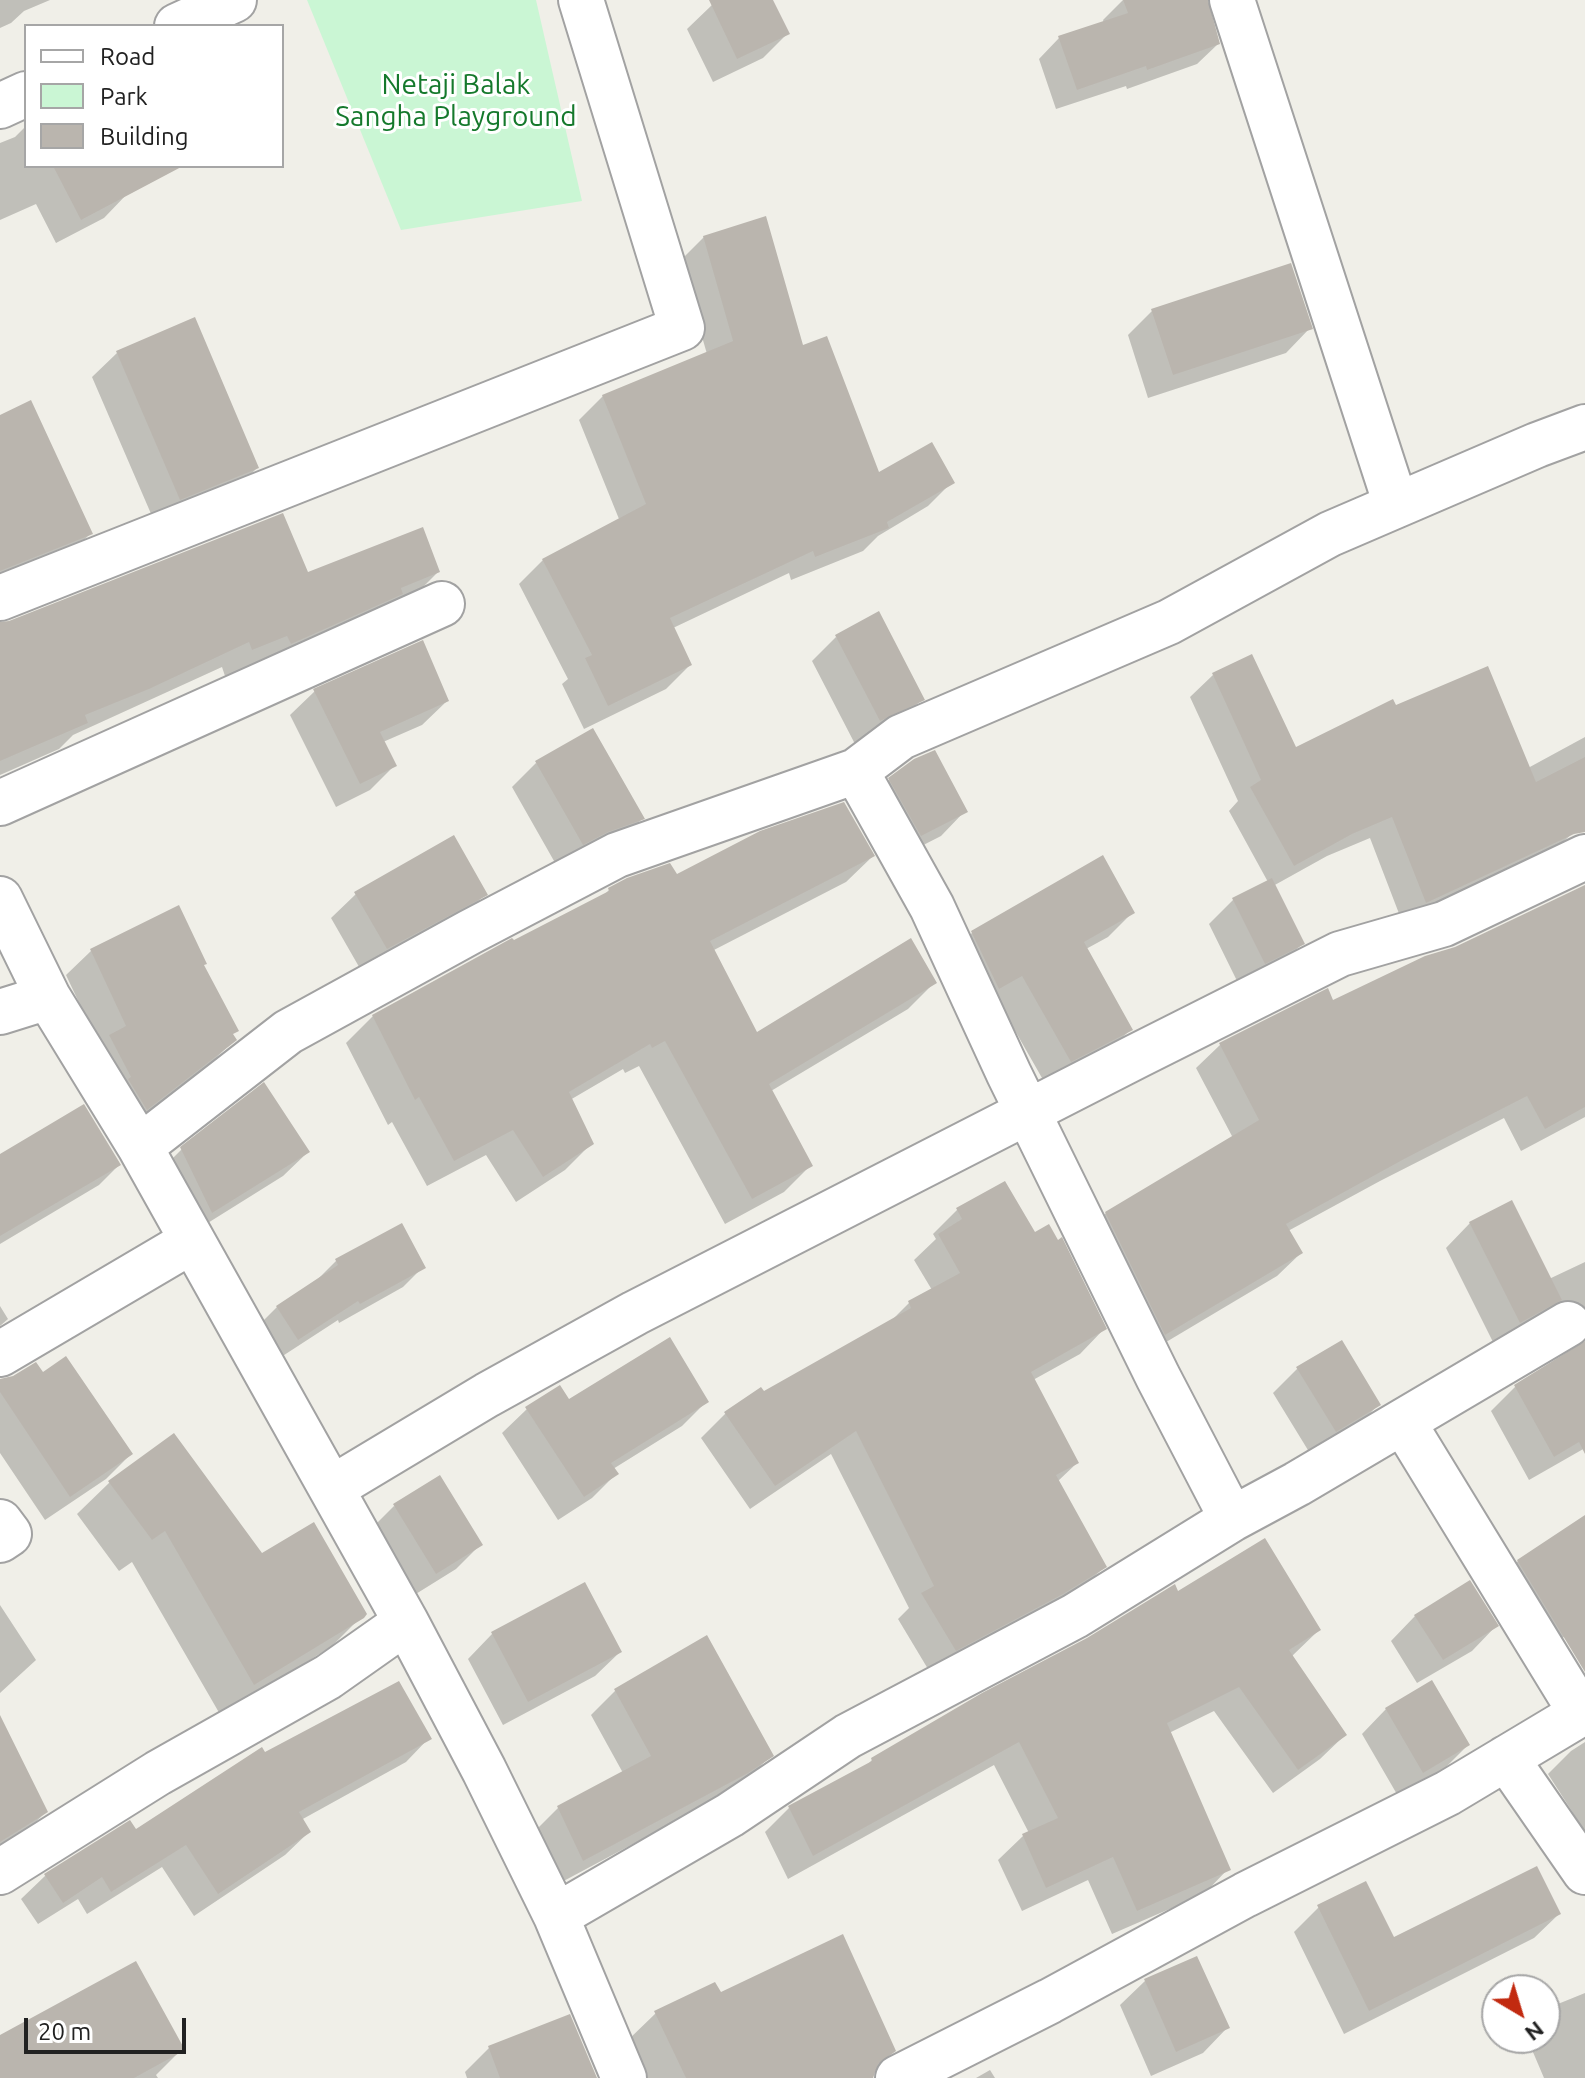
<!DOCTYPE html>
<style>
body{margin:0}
#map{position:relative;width:1585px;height:2078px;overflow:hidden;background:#f0efe8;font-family:Ubuntu,sans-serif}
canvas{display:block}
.legend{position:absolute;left:24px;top:24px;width:260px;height:144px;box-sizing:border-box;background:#fff;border:2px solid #a6a6a6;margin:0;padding:10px 14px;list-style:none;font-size:24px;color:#212121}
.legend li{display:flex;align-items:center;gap:16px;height:40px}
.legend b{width:40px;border:2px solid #a6a6a6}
.north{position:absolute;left:1481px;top:1974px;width:80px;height:80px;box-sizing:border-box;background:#fff;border:2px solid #a6a6a6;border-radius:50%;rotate:142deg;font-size:22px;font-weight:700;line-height:32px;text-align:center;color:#212121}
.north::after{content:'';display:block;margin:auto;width:28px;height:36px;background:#c22a10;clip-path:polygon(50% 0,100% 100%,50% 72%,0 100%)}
.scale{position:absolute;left:24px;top:2018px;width:162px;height:36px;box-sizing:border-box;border:4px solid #212121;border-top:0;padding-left:10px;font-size:24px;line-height:28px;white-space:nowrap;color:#212121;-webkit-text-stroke:6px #fff;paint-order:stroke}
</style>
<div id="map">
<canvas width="1585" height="2078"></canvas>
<ul class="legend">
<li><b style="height:10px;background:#fff"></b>Road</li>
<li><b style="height:22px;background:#caf6d4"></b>Park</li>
<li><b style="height:22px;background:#bab5ae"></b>Building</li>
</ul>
<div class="north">N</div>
<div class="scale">20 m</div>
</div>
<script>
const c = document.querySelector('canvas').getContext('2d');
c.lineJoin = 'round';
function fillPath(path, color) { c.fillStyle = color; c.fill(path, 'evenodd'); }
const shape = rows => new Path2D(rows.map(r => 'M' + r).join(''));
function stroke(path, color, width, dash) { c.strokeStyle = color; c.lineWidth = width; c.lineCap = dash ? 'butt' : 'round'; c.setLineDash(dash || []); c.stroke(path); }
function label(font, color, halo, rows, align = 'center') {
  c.font = font + ' Ubuntu,sans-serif'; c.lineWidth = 6; c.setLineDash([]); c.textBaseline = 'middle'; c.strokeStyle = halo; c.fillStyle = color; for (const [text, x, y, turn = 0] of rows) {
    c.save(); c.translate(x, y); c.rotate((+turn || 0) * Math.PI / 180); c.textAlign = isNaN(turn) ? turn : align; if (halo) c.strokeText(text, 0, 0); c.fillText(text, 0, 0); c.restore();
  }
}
const park = shape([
 [307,0,536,0,582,201,401,230]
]);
const shadow = shape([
 [0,0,50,0,24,11,11,23,0,28],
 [722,0,771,0,787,34,763,58,713,82,687,29,712,5],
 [1123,0,1206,0,1218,44,1197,64,1127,89,1126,86,1056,109,1039,59,1059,38,1104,23,1103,20],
 [26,126,26,166,114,166,128,193,104,218,56,243,36,204,0,220,0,143,15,137],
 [704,237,802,347,878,474,952,482,928,506,878,536,863,551,791,580,789,573,673,628,690,665,666,689,584,729,562,684,568,679,519,584,543,560,619,519,579,420,603,396,707,354,680,261],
 [1152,311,1310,328,1286,353,1148,398,1128,335],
 [117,353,257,468,232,493,155,523,92,377],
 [0,417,90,534,63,561,0,586],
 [438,572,411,599,264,670,260,662,225,676,222,667,73,735,59,749,0,775,0,624,307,575],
 [836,637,922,699,898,724,855,744,812,661],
 [1213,675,1295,750,1395,708,1528,768,1585,737,1585,822,1543,860,1403,924,1370,838,1327,856,1273,886,1303,943,1278,968,1240,987,1209,924,1233,900,1268,882,1229,811,1238,801,1190,697],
 [315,691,447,701,422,725,383,742,394,766,370,790,336,807,290,715],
 [536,763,643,818,618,843,558,868,512,787],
 [890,779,965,811,941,836,896,859,865,804],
 [873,856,846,882,712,951,757,1035,935,982,908,1009,771,1091,811,1165,784,1192,725,1224,639,1066,625,1073,623,1069,570,1100,592,1143,565,1170,516,1202,486,1155,427,1186,392,1122,388,1125,346,1043,373,1016,602,897,609,890,676,876],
 [1585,887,1585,1117,1521,1151,1504,1118,1380,1181,1288,1231,1301,1253,1277,1276,1141,1357,1082,1237,1106,1213,1233,1138,1196,1068,1220,1045,1327,991,1332,1002,1455,948],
 [356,894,485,894,461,919,362,972,331,918],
 [1133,912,1108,937,1086,949,1130,1030,1106,1054,1046,1085,997,999,947,957,972,933],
 [91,951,202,966,234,1040,210,1064,122,1133,100,1047,66,975],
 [182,1149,308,1152,283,1176,187,1236,157,1174],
 [0,1162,119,1165,99,1185,0,1244],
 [958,1209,1034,1235,1104,1329,1080,1354,1033,1380,1077,1463,1057,1482,1105,1566,1080,1591,931,1674,898,1619,909,1608,831,1454,750,1509,701,1438,726,1413,890,1322,909,1303,932,1290,914,1260,936,1239,933,1234],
 [1470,1223,1549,1279,1585,1262,1585,1340,1568,1349,1495,1346,1446,1248],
 [336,1261,423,1267,403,1287,339,1323,338,1320,278,1359,257,1327,277,1307,316,1281],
 [0,1306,8,1319,0,1326],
 [1585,1342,1585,1448,1529,1480,1491,1411,1515,1387],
 [1298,1368,1378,1405,1354,1430,1311,1455,1273,1393],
 [42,1375,131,1454,106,1479,45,1520,0,1453,0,1381],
 [568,1401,707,1401,682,1426,613,1469,616,1474,592,1498,558,1520,502,1433,527,1409],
 [110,1482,261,1555,365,1613,332,1646,221,1716,132,1562,119,1571,77,1514],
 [394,1506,480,1545,456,1569,411,1597,370,1530],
 [1585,1534,1585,1625,1550,1645,1506,1573,1518,1561],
 [1178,1594,1319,1630,1291,1657,1345,1735,1320,1759,1273,1793,1214,1711,1169,1733,1228,1869,1204,1894,1112,1934,1088,1880,1022,1911,998,1860,1023,1836,1029,1833,994,1765,788,1879,765,1832,789,1808,865,1767,872,1760],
 [0,1605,36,1660,0,1693],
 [1415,1616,1496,1626,1472,1651,1417,1683,1391,1641],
 [492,1634,620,1652,595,1676,503,1725,468,1659],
 [616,1690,771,1755,747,1780,721,1797,558,1884,534,1832,558,1808,623,1773,591,1715],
 [1386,1709,1468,1745,1443,1770,1398,1796,1362,1734],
 [429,1738,406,1762,301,1820,309,1832,285,1855,194,1916,162,1867,87,1914,78,1899,38,1924,21,1899,45,1876,129,1823,135,1832,264,1755],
 [1585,1742,1585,1830,1584,1830,1548,1774,1571,1751],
 [0,1745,46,1812,21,1836,0,1850],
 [1319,1907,1393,1940,1559,1914,1534,1938,1344,2034,1294,1932],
 [1196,1958,1227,2028,1203,2053,1151,2076,1120,2005,1145,1981],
 [1585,1993,1585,2078,1544,2078,1527,2038,1545,2038,1545,2011,1548,2008],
 [720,1995,894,2050,873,2072,872,2078,645,2078,627,2041,656,2013],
 [0,2037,182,2049,156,2075,158,2078,0,2078],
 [489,2048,594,2078,467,2078,465,2072],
 [990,2070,995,2078,976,2078]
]);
const building = shape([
 [709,0,773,0,790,34,737,59],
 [1123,0,1208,0,1220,44,1147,70,1146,66,1077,90,1058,36,1128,13],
 [53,166,183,166,81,220],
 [766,216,803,345,827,336,879,472,932,442,955,483,887,522,889,528,815,557,813,551,670,618,692,665,608,706,585,658,592,655,542,559,646,504,602,395,733,341,703,236],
 [1291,263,1313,329,1173,375,1151,309],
 [195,317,259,468,180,500,116,351],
 [31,400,93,534,0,571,0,415],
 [283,513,308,572,423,527,440,572,401,588,403,594,291,644,287,636,252,650,249,642,149,689,85,715,88,723,0,761,0,622,9,621],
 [879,611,925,700,880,721,835,635],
 [423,640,449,701,380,732,397,766,360,784,313,689],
 [1252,654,1296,747,1393,699,1396,705,1488,666,1536,782,1585,757,1585,832,1574,834,1426,903,1392,817,1352,834,1294,866,1250,787,1261,780,1212,673],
 [593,728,645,819,608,832,583,845,535,761],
 [935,750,968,812,921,836,888,778,914,759],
 [844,802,875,856,710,941,757,1032,911,938,937,983,769,1084,813,1166,752,1199,665,1041,652,1048,650,1044,569,1092,594,1144,543,1177,513,1130,454,1161,419,1097,415,1100,372,1015,512,938,514,940,609,891,608,888,627,878,670,863,677,874,760,831],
 [454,835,488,895,387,949,354,892],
 [1103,855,1135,913,1084,942,1133,1030,1071,1062,1022,976,999,989,971,931],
 [1272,878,1305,944,1265,964,1232,898],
 [1585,885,1585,1107,1545,1129,1527,1096,1406,1158,1286,1224,1303,1253,1165,1335,1105,1212,1259,1120,1219,1043,1328,988,1333,1000,1425,956,1455,947],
 [179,905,207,964,204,965,239,1031,233,1034,237,1040,147,1110,128,1079,131,1077,109,1035,126,1026,90,949],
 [264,1082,310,1152,212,1213,180,1147],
 [84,1104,121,1165,0,1236,0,1154],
 [1005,1181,1035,1232,1049,1224,1058,1240,1062,1237,1107,1329,1031,1372,1079,1463,1056,1475,1107,1567,1063,1594,956,1651,921,1593,934,1586,856,1431,775,1486,724,1412,761,1387,764,1391,911,1308,908,1301,960,1273,938,1234,962,1219,956,1208],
 [1512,1200,1562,1300,1520,1323,1469,1222],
 [402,1223,426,1268,360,1304,358,1301,298,1340,276,1306,338,1265,335,1259],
 [670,1337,709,1402,611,1463,619,1474,584,1497,525,1407,560,1385,569,1399],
 [1342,1340,1381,1405,1336,1432,1296,1367],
 [1585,1341,1585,1454,1579,1442,1554,1457,1514,1385],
 [66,1356,133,1454,70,1497,0,1392,0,1379,13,1376,36,1362,43,1372],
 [174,1433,262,1553,314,1522,367,1614,364,1618,254,1685,165,1531,152,1540,108,1481],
 [440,1475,483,1545,436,1574,393,1504],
 [1585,1515,1585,1672,1517,1560],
 [1265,1538,1321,1630,1289,1650,1347,1735,1298,1770,1239,1687,1167,1723,1231,1870,1137,1911,1113,1857,1046,1888,1022,1834,1058,1818,1019,1742,813,1856,788,1806,872,1761,871,1758,982,1693,1087,1638,1175,1584,1178,1591],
 [1470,1580,1499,1626,1443,1660,1414,1615],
 [585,1582,622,1652,528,1702,491,1632],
 [707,1635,774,1756,748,1773,583,1861,557,1806,651,1756,614,1689],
 [1432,1680,1470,1745,1423,1773,1385,1708],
 [399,1681,432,1739,299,1812,311,1832,218,1894,186,1845,111,1892,102,1877,63,1903,44,1874,130,1820,136,1829,262,1747,265,1752],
 [0,1715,48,1812,0,1842],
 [1537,1866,1561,1914,1369,2011,1317,1905,1366,1881,1394,1937],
 [843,1934,896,2051,878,2064,873,2078,686,2078,654,2011,715,1982,721,1992],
 [1197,1956,1230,2028,1176,2052,1144,1979],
 [136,1961,185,2050,134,2078,0,2078,0,2035],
 [570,2014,597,2078,500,2078,488,2046]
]);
const minor = shape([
 [1232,0,1396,505],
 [177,26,234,0],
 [0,106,26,94],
 [0,598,682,328,581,0],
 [856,771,932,907,1009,1074,1158,1377,1232,1519],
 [0,803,442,604],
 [0,899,48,997,140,1147,406,1622,484,1770,556,1916,624,2078],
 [0,1012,48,997],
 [140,1147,288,1032,470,932,617,855,856,771,901,737,1169,622,1330,534,1537,445,1585,427],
 [0,1354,192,1241],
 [1403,1422,1581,1713],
 [332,1488,487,1395,635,1313,1137,1056,1340,954,1444,924,1585,857],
 [0,1522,9,1534,0,1540],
 [1506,1758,1585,1872],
 [0,1872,158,1773,328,1677,406,1622],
 [556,1916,730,1815,848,1736,1075,1616,1232,1519,1297,1484,1568,1324],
 [898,2078,1050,2001,1245,1895,1448,1793,1585,1711]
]);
const parkNames = [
 ["Netaji Balak",456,85],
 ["Sangha Playground",456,117]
];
fillPath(park, '#caf6d4');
fillPath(shadow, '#0003');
fillPath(building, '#bab5ae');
stroke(minor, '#a2a2a2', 48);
stroke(minor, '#fff', 44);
label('28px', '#15792c', '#fff', parkNames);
</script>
